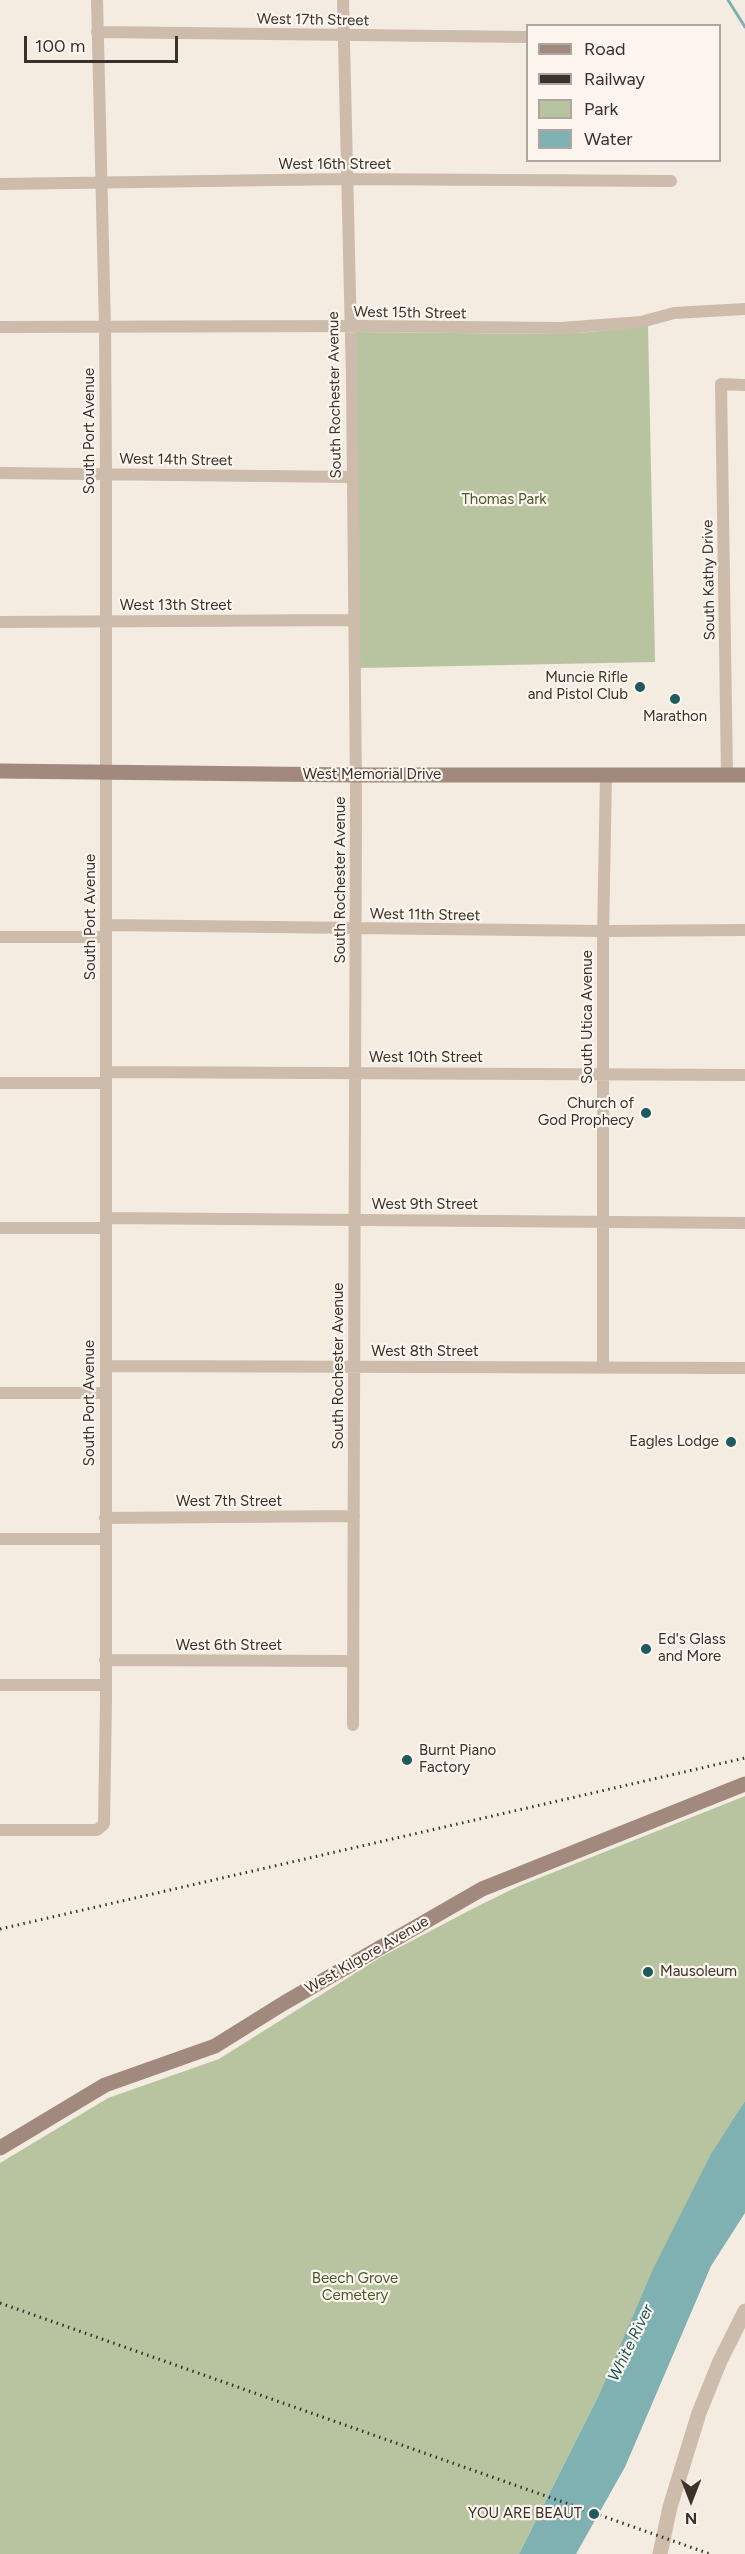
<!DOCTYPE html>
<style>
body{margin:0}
#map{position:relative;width:745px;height:2554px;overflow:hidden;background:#f4ebe1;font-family:Figtree,sans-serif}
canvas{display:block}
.legend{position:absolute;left:526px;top:24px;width:195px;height:138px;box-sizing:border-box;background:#fbf5ee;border:2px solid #aea6a0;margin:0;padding:8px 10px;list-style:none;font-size:18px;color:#3b302b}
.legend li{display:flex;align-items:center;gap:12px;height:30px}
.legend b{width:30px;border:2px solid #aea6a0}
.north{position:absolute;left:661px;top:2470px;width:60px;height:60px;-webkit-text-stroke:4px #fbf5ee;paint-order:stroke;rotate:180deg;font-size:16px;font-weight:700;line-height:24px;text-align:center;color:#3b302b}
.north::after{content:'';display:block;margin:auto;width:21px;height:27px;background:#3b302b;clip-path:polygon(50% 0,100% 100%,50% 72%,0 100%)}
.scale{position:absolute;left:24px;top:36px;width:154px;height:27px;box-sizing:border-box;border:3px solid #3b302b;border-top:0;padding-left:8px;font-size:18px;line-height:21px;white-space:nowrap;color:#3b302b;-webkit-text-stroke:4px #fbf5ee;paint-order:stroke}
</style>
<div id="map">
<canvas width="745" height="2554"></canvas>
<ul class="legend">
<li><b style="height:8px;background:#a18a7d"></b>Road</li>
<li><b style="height:8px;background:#3b302b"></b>Railway</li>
<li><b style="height:16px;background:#b8c4a0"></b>Park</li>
<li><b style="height:16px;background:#7fb0b2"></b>Water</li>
</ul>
<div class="north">N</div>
<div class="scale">100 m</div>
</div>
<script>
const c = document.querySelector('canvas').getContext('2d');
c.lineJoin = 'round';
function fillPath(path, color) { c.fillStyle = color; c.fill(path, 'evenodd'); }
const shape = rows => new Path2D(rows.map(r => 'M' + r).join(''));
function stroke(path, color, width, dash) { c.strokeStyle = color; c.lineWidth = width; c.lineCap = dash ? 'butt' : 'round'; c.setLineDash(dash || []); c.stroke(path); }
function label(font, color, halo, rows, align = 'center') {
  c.font = font + ' Figtree,sans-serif'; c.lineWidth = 4.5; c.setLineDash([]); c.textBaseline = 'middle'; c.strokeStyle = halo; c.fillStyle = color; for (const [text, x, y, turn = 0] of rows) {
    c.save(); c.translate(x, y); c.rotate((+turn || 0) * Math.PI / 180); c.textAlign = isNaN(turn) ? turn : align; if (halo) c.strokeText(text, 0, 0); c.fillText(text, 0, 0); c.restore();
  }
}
const green = shape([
 [648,325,655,662,359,668,355,332,550,334,592,332],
 [745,1796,745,2101,657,2264,599,2395,519,2554,0,2554,0,2163,108,2098,219,2059,381,1957,474,1908,519,1886]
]);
const water = shape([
 [745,2101,745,2213,711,2266,625,2467,576,2554,519,2554,599,2395,654,2267,711,2154]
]);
const stream = shape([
 [728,0,745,27]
]);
const minor = shape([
 [343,0,352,379,356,789,353,1725],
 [97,32,528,37],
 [0,184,346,179,671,181],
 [0,327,359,326,561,328,641,322,674,313,745,309],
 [0,473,352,477],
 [0,622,353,620],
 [727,775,721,384,745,385],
 [106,925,604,931,745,930],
 [0,937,105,937],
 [106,1072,745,1075],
 [0,1083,106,1083],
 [106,1218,745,1223],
 [0,1228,105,1228],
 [106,1366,745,1368],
 [603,1368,603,936,606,775],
 [0,1393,105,1393],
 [105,1518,354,1516],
 [0,1539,105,1539],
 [105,1660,353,1661],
 [0,1685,105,1685],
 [0,1830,97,1830,104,1824,106,1701,106,474,105,327,97,0]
]);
const tertiary = shape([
 [660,2554,670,2507,699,2413,720,2361,745,2311]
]);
const secondary = shape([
 [0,771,356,775,745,775],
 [0,2148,105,2085,215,2046,284,2003,482,1889,745,1784]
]);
const rail = shape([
 [0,1929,745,1758],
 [0,2303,710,2554]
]);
const markers = [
 [640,687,6,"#1f5a5e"],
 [675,699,6,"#1f5a5e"],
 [646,1113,6,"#1f5a5e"],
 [731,1442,6,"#1f5a5e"],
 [646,1649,6,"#1f5a5e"],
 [407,1760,6,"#1f5a5e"],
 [648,1972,6,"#1f5a5e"],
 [594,2514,6,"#1f5a5e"]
];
const streetNames = [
 ["West 17th Street",313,20,1],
 ["West 16th Street",335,165],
 ["West 15th Street",410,313,1],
 ["South Rochester Avenue",335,395,-91],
 ["South Port Avenue",90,431,-90],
 ["West 14th Street",176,460,1],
 ["South Kathy Drive",709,580,-91],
 ["West 13th Street",176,606],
 ["West Memorial Drive",372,775],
 ["South Rochester Avenue",341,880,-90],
 ["West 11th Street",425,915,1],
 ["South Port Avenue",91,917,-90],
 ["South Utica Avenue",588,1017,-90],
 ["West 10th Street",426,1058],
 ["West 9th Street",425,1205],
 ["West 8th Street",425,1352],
 ["South Rochester Avenue",339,1366,-90],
 ["South Port Avenue",90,1403,-90],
 ["West 7th Street",229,1502],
 ["West 6th Street",229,1646],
 ["West Kilgore Avenue",367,1955,-30]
];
const parkNames = [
 ["Thomas Park",504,500],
 ["Beech Grove",355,2279],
 ["Cemetery",355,2296]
];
const poiNames = [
 ["Muncie Rifle",628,678],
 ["and Pistol Club",628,695],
 ["Marathon",675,717,"center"],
 ["Church of",634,1104],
 ["God Prophecy",634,1121],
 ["Eagles Lodge",719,1442],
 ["Ed's Glass",658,1640,"left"],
 ["and More",658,1657,"left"],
 ["Burnt Piano",419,1751,"left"],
 ["Factory",419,1768,"left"],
 ["Mausoleum",660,1972,"left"],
 ["YOU ARE BEAUT",582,2514]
];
const waterNames = [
 ["White River",631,2343,-64]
];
fillPath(green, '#b8c4a0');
fillPath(water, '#7fb0b2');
stroke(stream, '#7fb0b2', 3);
stroke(minor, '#cdbbac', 12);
stroke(tertiary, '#cdbbac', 15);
stroke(secondary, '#a18a7d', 15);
stroke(rail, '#3b302b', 3, [1.5, 4.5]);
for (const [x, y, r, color] of markers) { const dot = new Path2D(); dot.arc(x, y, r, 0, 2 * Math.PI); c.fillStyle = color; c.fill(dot); stroke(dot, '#fbf5ee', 2); }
label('15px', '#3b302b', '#fbf5ee', streetNames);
label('15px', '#4a5a2e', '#fbf5ee', parkNames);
label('15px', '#3b302b', '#fbf5ee', poiNames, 'right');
label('italic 16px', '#1f5a5e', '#fbf5ee', waterNames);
</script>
